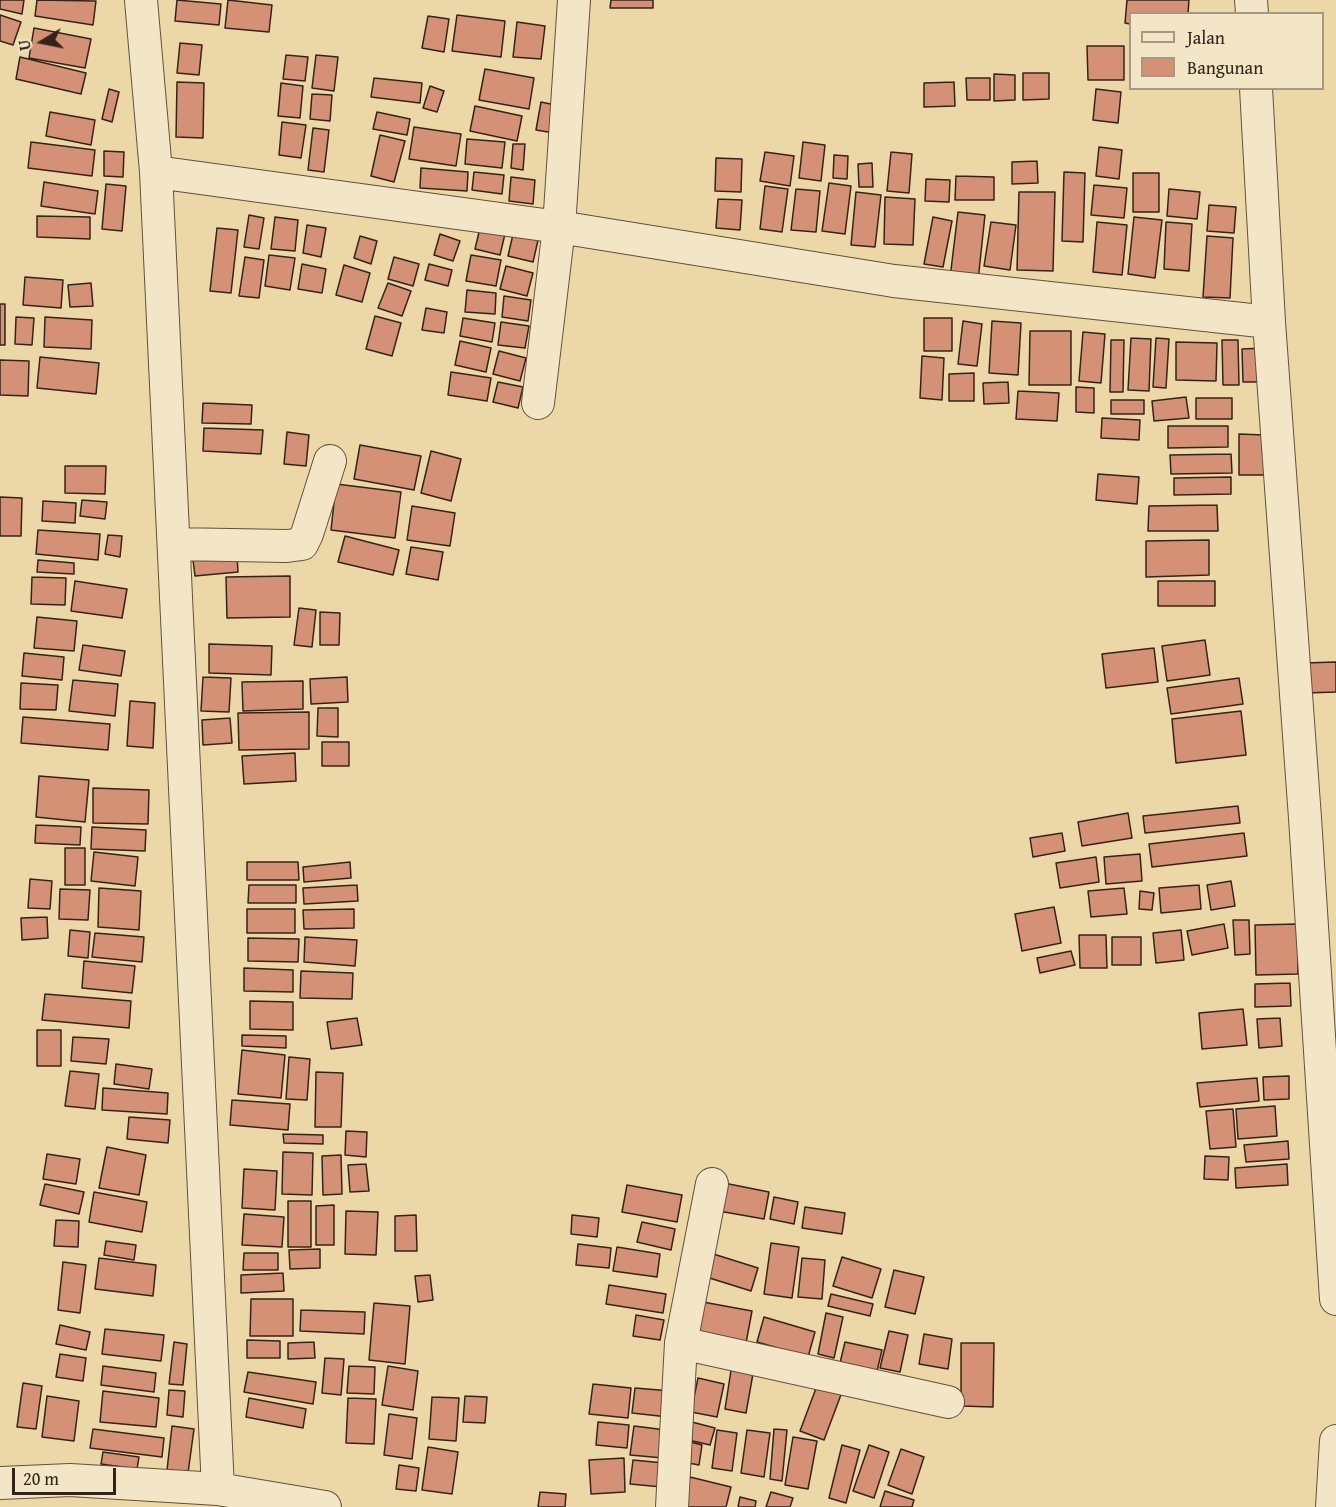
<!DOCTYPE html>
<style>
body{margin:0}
#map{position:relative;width:1336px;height:1507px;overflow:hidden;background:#ecd8a7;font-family:"Gentium Book Plus",serif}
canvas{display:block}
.legend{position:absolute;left:1129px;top:12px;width:195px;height:78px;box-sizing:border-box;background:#f3e6c6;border:2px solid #a79882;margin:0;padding:8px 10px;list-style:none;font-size:18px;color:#34231b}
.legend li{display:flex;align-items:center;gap:12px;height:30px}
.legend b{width:30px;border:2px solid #a79882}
.north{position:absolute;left:12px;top:12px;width:60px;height:60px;-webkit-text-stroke:4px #f3e6c6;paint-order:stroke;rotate:260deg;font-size:16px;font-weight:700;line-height:24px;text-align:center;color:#34231b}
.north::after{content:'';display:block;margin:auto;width:21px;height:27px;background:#34231b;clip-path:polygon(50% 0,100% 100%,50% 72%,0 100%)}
.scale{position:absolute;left:12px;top:1468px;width:104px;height:27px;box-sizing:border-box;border:3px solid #34231b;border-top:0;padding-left:8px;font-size:18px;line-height:21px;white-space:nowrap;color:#34231b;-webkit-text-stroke:4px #f3e6c6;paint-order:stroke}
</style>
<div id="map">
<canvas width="1336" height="1507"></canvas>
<ul class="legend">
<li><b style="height:8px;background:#f3e6c6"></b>Jalan</li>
<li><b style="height:16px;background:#d49176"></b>Bangunan</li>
</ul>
<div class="north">U</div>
<div class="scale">20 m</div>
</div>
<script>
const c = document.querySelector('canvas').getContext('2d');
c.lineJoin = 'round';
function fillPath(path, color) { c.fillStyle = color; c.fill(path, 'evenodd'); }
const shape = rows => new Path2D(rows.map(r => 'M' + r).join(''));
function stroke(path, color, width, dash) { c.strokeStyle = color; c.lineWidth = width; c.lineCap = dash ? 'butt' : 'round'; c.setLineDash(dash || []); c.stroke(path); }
const building = shape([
 [0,0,24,0,22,14,0,9,0,0],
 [37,0,96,1,93,25,35,16,37,0],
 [177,0,221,4,219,25,175,21,177,0],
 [228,0,272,5,269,32,225,28,228,0],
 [611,0,653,0,653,8,610,8,611,0],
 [1127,0,1189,0,1188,14,1130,14,1130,24,1125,23,1127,0],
 [0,15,21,22,13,45,0,41,0,15],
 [457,15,505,21,501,57,452,51,457,15],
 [428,16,449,19,444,52,422,48,428,16],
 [517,22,545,26,541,59,513,57,517,22],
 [34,28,91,39,85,68,29,58,34,28],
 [180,43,202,45,199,75,177,73,180,43],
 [1087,46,1124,46,1124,80,1088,80,1087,46],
 [286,55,308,57,305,81,283,79,286,55],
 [316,55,338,57,334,91,312,88,316,55],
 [20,57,86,73,81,94,16,79,20,57],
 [485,69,534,78,529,109,479,100,485,69],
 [1023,73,1049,73,1049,99,1023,100,1023,73],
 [994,74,1015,75,1015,100,994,101,994,74],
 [374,78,422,83,420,103,371,97,374,78],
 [966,78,990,78,990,100,967,100,966,78],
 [177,82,204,83,203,138,176,137,177,82],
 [954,82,955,106,924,107,924,83,954,82],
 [281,83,303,86,300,118,278,116,281,83],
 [430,86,444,91,437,112,423,108,430,86],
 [109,89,119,92,112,122,102,119,109,89],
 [1096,89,1121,92,1118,123,1093,120,1096,89],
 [312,94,332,95,330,121,310,119,312,94],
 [541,102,560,106,554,133,536,130,541,102],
 [475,106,522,116,517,141,470,131,475,106],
 [50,112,95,120,91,145,46,136,50,112],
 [377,112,410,119,407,135,373,129,377,112],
 [282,122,306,125,301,158,279,155,282,122],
 [414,127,461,134,456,166,409,159,414,127],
 [313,128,329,130,324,172,308,170,313,128],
 [380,135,405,141,394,182,371,176,380,135],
 [467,139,505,142,502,168,465,164,467,139],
 [31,142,95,150,92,176,28,168,31,142],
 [803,142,825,145,821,181,799,178,803,142],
 [513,144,525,144,523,170,511,168,513,144],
 [1099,147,1122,150,1119,179,1096,176,1099,147],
 [104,151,124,152,123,177,104,176,104,151],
 [765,152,794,156,790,186,760,181,765,152],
 [891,152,912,154,909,193,887,191,891,152],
 [834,155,848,156,847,179,833,178,834,155],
 [716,158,742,159,741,192,715,191,716,158],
 [1037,161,1038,183,1012,184,1012,162,1037,161],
 [872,163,873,187,859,187,858,164,872,163],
 [421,168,468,172,467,191,420,188,421,168],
 [474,172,504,175,502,194,472,190,474,172],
 [1064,172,1085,173,1083,242,1062,241,1064,172],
 [1133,173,1159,173,1159,212,1133,212,1133,173],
 [956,176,994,177,994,200,955,200,956,176],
 [511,177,535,180,533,204,509,201,511,177],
 [926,179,950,180,949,202,925,201,926,179],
 [44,182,98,191,95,214,41,206,44,182],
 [829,183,851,186,845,234,822,231,829,183],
 [106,184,126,186,122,231,102,229,106,184],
 [1094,185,1127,188,1124,218,1091,215,1094,185],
 [765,186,788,189,782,232,760,229,765,186],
 [796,189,820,191,816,232,791,230,796,189],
 [1169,189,1200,192,1197,219,1167,216,1169,189],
 [856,192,881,195,875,247,851,245,856,192],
 [1019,192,1055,192,1053,271,1017,270,1019,192],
 [885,197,915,199,913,245,884,244,885,197],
 [718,199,742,200,740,230,716,228,718,199],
 [1209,205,1236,207,1234,233,1207,231,1209,205],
 [958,212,985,215,978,281,950,278,958,212],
 [249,215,264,218,259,249,244,247,249,215],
 [37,216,90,217,90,239,37,237,37,216],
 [275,217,298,220,295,251,271,249,275,217],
 [933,217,952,221,943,267,924,264,933,217],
 [1134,217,1162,220,1155,278,1128,274,1134,217],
 [991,222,1016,225,1010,270,984,266,991,222],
 [1097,222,1127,225,1122,275,1093,272,1097,222],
 [1166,222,1192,224,1189,271,1164,269,1166,222],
 [307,225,326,228,321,257,303,253,307,225],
 [217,228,238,230,231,293,210,291,217,228],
 [480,228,505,234,500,255,475,249,480,228],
 [514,230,539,236,533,262,508,256,514,230],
 [440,234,460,241,453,261,434,255,440,234],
 [360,236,377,241,371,264,354,258,360,236],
 [1207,236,1233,238,1230,298,1203,297,1207,236],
 [269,255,295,258,290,290,265,286,269,255],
 [471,255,501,260,496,286,466,281,471,255],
 [245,257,264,260,259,298,239,296,245,257],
 [394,257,419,264,413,286,388,279,394,257],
 [302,264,326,269,322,293,298,289,302,264],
 [429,264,452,270,448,286,425,280,429,264],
 [344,265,370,273,362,302,336,295,344,265],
 [506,266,533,273,527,296,500,289,506,266],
 [25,277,63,280,61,308,23,305,25,277],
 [91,283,93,306,70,307,68,285,91,283],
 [388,283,411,291,402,316,378,308,388,283],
 [467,290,496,293,495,314,465,312,467,290],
 [504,296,531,300,528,321,502,317,504,296],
 [0,304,5,304,5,345,0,345,0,304],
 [426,308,447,312,444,333,422,330,426,308],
 [375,316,401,323,392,356,366,349,375,316],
 [16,317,34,318,32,345,15,344,16,317],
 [45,317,92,320,91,349,44,347,45,317],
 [463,318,495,323,492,342,460,336,463,318],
 [924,318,952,318,952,351,924,351,924,318],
 [963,321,982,324,977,366,958,364,963,321],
 [992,321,1021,323,1018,375,989,373,992,321],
 [501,322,529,326,525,348,498,345,501,322],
 [1030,331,1071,331,1071,385,1029,385,1030,331],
 [1083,332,1105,334,1101,383,1079,381,1083,332],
 [1131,338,1151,339,1149,391,1128,390,1131,338],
 [1156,338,1169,339,1166,388,1153,387,1156,338],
 [1111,340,1124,340,1123,392,1110,392,1111,340],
 [1222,340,1238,340,1239,385,1223,385,1222,340],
 [460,341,491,348,486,372,455,365,460,341],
 [1176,342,1217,343,1216,381,1176,380,1176,342],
 [1264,348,1265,382,1243,382,1242,349,1264,348],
 [499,351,526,358,520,381,493,374,499,351],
 [922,356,944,358,942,400,920,398,922,356],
 [40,357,99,363,96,394,37,388,40,357],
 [0,360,29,361,28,396,0,395,0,360],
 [451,372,491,378,487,401,448,395,451,372],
 [974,373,974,401,949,401,949,374,974,373],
 [498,382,523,387,518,408,493,402,498,382],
 [1008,382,1009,403,984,404,983,383,1008,382],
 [1076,387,1094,388,1094,413,1076,412,1076,387],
 [1018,391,1059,393,1057,421,1016,419,1018,391],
 [1186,397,1189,418,1154,421,1152,401,1186,397],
 [1196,398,1232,398,1232,419,1196,419,1196,398],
 [1111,400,1144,400,1144,414,1111,414,1111,400],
 [203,403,252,405,251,424,202,423,203,403],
 [1102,418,1140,420,1139,440,1101,438,1102,418],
 [1168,426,1228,426,1228,447,1168,448,1168,426],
 [204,428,263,430,261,454,203,451,204,428],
 [287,432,309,435,306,466,284,464,287,432],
 [1239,434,1264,435,1264,475,1239,475,1239,434],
 [360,445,421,456,414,490,354,479,360,445],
 [431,451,461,459,451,501,421,493,431,451],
 [1231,454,1232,473,1171,474,1170,455,1231,454],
 [65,466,106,466,105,494,65,493,65,466],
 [1098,474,1139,477,1137,504,1096,500,1098,474],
 [1231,477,1231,494,1174,495,1174,478,1231,477],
 [336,484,401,492,395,538,331,530,336,484],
 [0,497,22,498,21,536,0,536,0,497],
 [82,500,107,502,105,519,80,516,82,500],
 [43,501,76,503,75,523,42,521,43,501],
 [1217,505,1218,531,1148,531,1149,506,1217,505],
 [412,506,455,513,450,546,407,540,412,506],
 [38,530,100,534,98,560,36,554,38,530],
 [108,535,122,536,120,557,105,554,108,535],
 [345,536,399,550,393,575,338,562,345,536],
 [1209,540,1209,575,1146,577,1146,541,1209,540],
 [411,547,443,552,438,580,406,574,411,547],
 [237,556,238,572,195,576,193,560,237,556],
 [38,560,74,563,74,574,37,572,38,560],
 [290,576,290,617,227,618,226,577,290,576],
 [32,577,66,578,65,605,31,604,32,577],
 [75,581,127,589,122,618,71,611,75,581],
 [1158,581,1215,581,1215,606,1158,606,1158,581],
 [299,608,316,610,312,647,294,645,299,608],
 [320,612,340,613,339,645,320,645,320,612],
 [37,617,77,621,74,651,34,648,37,617],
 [1205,640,1210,675,1167,681,1162,646,1205,640],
 [209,644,272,646,271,675,209,673,209,644],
 [83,645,125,651,121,676,79,670,83,645],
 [1154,648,1158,682,1106,688,1102,654,1154,648],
 [24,653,64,657,62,680,22,676,24,653],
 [1336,662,1336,692,1305,693,1304,663,1336,662],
 [203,677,231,678,229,712,201,711,203,677],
 [347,677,348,702,311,704,310,679,347,677],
 [1239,678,1243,704,1171,714,1167,688,1239,678],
 [73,680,118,684,115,716,69,711,73,680],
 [303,681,303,709,243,711,242,682,303,681],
 [21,683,58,685,56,710,20,709,21,683],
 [130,701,155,703,153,748,127,746,130,701],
 [318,708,338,708,338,737,317,736,318,708],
 [1241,711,1246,755,1176,763,1172,719,1241,711],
 [309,712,309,749,239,750,238,713,309,712],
 [23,717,110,724,108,750,21,743,23,717],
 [230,718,232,743,203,745,202,720,230,718],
 [322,742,349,742,349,766,322,766,322,742],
 [295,753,296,781,244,784,242,756,295,753],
 [39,776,89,780,85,822,36,817,39,776],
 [93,788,149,790,148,824,93,823,93,788],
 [1238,806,1240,823,1145,833,1143,816,1238,806],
 [1128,813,1132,838,1082,846,1078,822,1128,813],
 [36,825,81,827,80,845,35,843,36,825],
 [92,827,146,830,145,851,91,849,92,827],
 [1062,833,1065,851,1033,857,1030,838,1062,833],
 [1244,833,1247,856,1152,867,1149,844,1244,833],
 [65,848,85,848,85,885,65,885,65,848],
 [94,852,138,857,135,886,91,881,94,852],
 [1140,854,1142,881,1106,884,1104,857,1140,854],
 [1096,857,1099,882,1060,888,1056,863,1096,857],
 [247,862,298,862,299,880,247,880,247,862],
 [350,862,351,878,304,882,303,867,350,862],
 [30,879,52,881,50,909,28,908,30,879],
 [1231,881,1235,906,1211,910,1207,885,1231,881],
 [249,885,296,885,296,903,248,903,249,885],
 [357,885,358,901,304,904,303,888,357,885],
 [1199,885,1201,909,1161,913,1159,888,1199,885],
 [99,888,141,891,139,930,98,927,99,888],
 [1124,888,1127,914,1091,917,1088,891,1124,888],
 [60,889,90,890,88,920,59,919,60,889],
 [1140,891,1154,893,1152,910,1139,909,1140,891],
 [1054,907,1061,943,1022,951,1015,914,1054,907],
 [247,909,295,909,295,933,247,933,247,909],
 [354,909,354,928,304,929,303,910,354,909],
 [47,917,48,938,22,940,21,918,47,917],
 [1233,920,1249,920,1250,954,1235,955,1233,920],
 [1224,924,1228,948,1192,955,1187,931,1224,924],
 [1298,924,1298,974,1256,975,1255,925,1298,924],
 [70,930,90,932,88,958,68,956,70,930],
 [1181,930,1184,960,1156,963,1153,933,1181,930],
 [95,933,144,937,142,962,92,957,95,933],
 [1079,935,1106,935,1107,968,1080,968,1079,935],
 [305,937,357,940,355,966,304,962,305,937],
 [1112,937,1141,937,1141,965,1112,965,1112,937],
 [248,938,299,939,298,962,248,961,248,938],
 [1071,951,1075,965,1040,973,1037,958,1071,951],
 [84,961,135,966,132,993,82,988,84,961],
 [244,968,293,970,293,992,244,991,244,968],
 [301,971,353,973,352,999,300,998,301,971],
 [1290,983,1291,1006,1255,1007,1255,984,1290,983],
 [45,994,131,1001,129,1028,42,1020,45,994],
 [250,1001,293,1002,293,1030,250,1029,250,1001],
 [1243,1009,1247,1045,1202,1049,1199,1013,1243,1009],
 [357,1018,362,1045,331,1049,327,1022,357,1018],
 [1280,1018,1282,1046,1259,1048,1257,1019,1280,1018],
 [37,1030,61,1030,61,1066,37,1066,37,1030],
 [242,1035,286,1036,286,1048,242,1046,242,1035],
 [73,1037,109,1039,106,1064,71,1061,73,1037],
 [242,1050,285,1055,281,1098,238,1094,242,1050],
 [289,1057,310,1059,307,1100,286,1099,289,1057],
 [116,1064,152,1069,149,1089,114,1084,116,1064],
 [70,1071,99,1074,95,1109,65,1106,70,1071],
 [316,1072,343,1073,341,1127,315,1127,316,1072],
 [1289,1076,1289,1099,1264,1100,1263,1077,1289,1076],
 [1257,1078,1259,1101,1200,1107,1197,1083,1257,1078],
 [103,1088,168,1093,167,1114,102,1110,103,1088],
 [232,1100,290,1104,288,1130,230,1125,232,1100],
 [1275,1106,1277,1136,1238,1139,1236,1109,1275,1106],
 [1233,1109,1236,1147,1210,1149,1206,1111,1233,1109],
 [129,1117,170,1120,168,1143,127,1139,129,1117],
 [346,1131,367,1132,366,1157,345,1155,346,1131],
 [283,1134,323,1135,323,1144,284,1143,283,1134],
 [1288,1141,1289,1159,1246,1162,1244,1145,1288,1141],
 [107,1147,146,1155,139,1195,99,1188,107,1147],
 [283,1152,313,1153,312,1195,282,1194,283,1152],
 [47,1154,80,1159,76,1184,43,1179,47,1154],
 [341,1155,342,1194,323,1195,322,1156,341,1155],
 [1205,1156,1229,1157,1228,1180,1204,1179,1205,1156],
 [366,1164,369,1191,350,1192,348,1165,366,1164],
 [1287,1164,1288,1185,1236,1188,1235,1168,1287,1164],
 [244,1169,277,1171,275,1210,242,1208,244,1169],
 [719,1182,769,1192,764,1219,713,1210,719,1182],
 [45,1184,84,1192,79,1214,40,1205,45,1184],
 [627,1185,682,1195,677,1222,622,1212,627,1185],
 [94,1192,147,1202,142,1232,89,1222,94,1192],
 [774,1197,798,1202,794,1224,770,1219,774,1197],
 [288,1201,311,1201,311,1247,288,1247,288,1201],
 [334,1205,334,1245,316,1245,316,1206,334,1205],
 [805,1207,845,1213,842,1234,802,1228,805,1207],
 [346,1211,378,1212,376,1255,345,1254,346,1211],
 [244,1214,284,1217,282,1247,242,1245,244,1214],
 [416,1215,417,1251,395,1251,395,1216,416,1215],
 [572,1215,599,1218,597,1237,571,1234,572,1215],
 [56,1220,79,1221,78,1247,54,1246,56,1220],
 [642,1222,675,1229,671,1250,637,1242,642,1222],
 [106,1241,136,1245,134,1260,104,1255,106,1241],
 [771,1243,799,1247,792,1298,764,1294,771,1243],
 [578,1244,611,1248,609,1268,576,1265,578,1244],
 [617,1247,660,1254,657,1277,613,1271,617,1247],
 [320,1249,320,1268,290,1269,289,1250,320,1249],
 [707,1252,758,1268,751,1291,700,1275,707,1252],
 [244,1253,278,1253,278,1270,243,1270,244,1253],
 [842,1257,881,1269,872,1298,833,1286,842,1257],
 [99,1258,156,1265,153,1296,95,1289,99,1258],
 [802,1258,825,1260,822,1299,798,1297,802,1258],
 [63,1262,86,1265,80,1313,58,1310,63,1262],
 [894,1270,924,1277,915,1314,885,1307,894,1270],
 [283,1273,284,1291,241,1293,241,1275,283,1273],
 [430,1275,433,1300,418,1302,415,1276,430,1275],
 [609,1285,666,1294,663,1313,606,1304,609,1285],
 [831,1294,873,1304,870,1316,828,1306,831,1294],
 [251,1299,293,1299,293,1336,250,1336,251,1299],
 [692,1300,752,1311,746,1343,686,1331,692,1300],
 [374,1303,410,1306,405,1364,369,1360,374,1303],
 [301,1310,365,1312,364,1334,300,1331,301,1310],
 [826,1313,843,1317,834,1358,818,1354,826,1313],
 [636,1315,664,1320,660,1340,633,1336,636,1315],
 [764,1317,815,1332,808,1357,757,1342,764,1317],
 [60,1325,90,1332,86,1350,56,1344,60,1325],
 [105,1329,164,1335,161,1361,102,1354,105,1329],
 [889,1331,908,1335,900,1372,880,1368,889,1331],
 [924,1334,952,1339,948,1369,919,1364,924,1334],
 [247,1340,280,1341,280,1358,247,1358,247,1340],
 [174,1342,187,1344,183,1385,169,1384,174,1342],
 [314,1342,315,1358,288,1359,288,1343,314,1342],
 [845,1342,882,1350,877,1371,840,1363,845,1342],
 [961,1343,994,1343,993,1407,961,1406,961,1343],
 [60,1354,86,1358,83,1381,56,1377,60,1354],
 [325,1358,344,1359,341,1395,322,1393,325,1358],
 [732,1364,754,1368,746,1413,725,1409,732,1364],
 [103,1366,156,1373,154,1392,101,1385,103,1366],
 [349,1366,375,1367,374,1394,347,1393,349,1366],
 [388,1366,418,1371,413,1410,382,1405,388,1366],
 [248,1372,316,1382,313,1404,244,1392,248,1372],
 [698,1378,724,1384,717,1417,691,1412,698,1378],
 [23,1383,42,1386,36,1429,17,1427,23,1383],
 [818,1383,842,1392,824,1440,800,1431,818,1383],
 [593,1384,631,1388,628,1418,589,1414,593,1384],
 [635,1388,671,1391,668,1417,632,1413,635,1388],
 [169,1390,185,1391,183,1417,167,1415,169,1390],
 [103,1391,159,1398,156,1427,100,1422,103,1391],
 [47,1396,79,1401,74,1441,42,1437,47,1396],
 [465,1396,487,1397,485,1423,463,1422,465,1396],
 [432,1397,459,1398,456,1441,429,1439,432,1397],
 [249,1398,306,1409,303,1428,246,1417,249,1398],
 [348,1398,376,1399,374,1444,346,1443,348,1398],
 [389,1414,417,1418,412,1459,384,1455,389,1414],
 [688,1421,715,1428,710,1445,684,1439,688,1421],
 [598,1422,629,1425,627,1448,596,1445,598,1422],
 [172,1426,194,1429,188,1473,167,1470,172,1426],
 [634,1426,666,1430,663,1458,630,1455,634,1426],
 [93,1429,164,1438,162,1457,90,1448,93,1429],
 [774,1429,787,1430,782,1481,770,1479,774,1429],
 [717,1430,737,1433,732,1471,712,1468,717,1430],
 [747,1430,770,1433,764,1477,741,1473,747,1430],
 [793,1437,817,1441,808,1489,785,1485,793,1437],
 [686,1441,702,1445,699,1465,683,1462,686,1441],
 [842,1445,860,1450,846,1503,829,1498,842,1445],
 [869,1445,889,1452,874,1498,853,1491,869,1445],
 [428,1447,458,1452,452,1494,422,1490,428,1447],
 [901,1449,924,1457,912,1494,888,1485,901,1449],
 [103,1452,139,1457,137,1469,101,1464,103,1452],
 [624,1458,625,1492,591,1494,589,1460,624,1458],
 [633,1460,664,1463,662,1487,630,1484,633,1460],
 [399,1465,419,1468,416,1491,396,1489,399,1465],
 [690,1477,731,1487,726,1507,683,1507,690,1477],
 [885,1491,914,1500,912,1507,880,1507,885,1491],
 [540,1492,566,1494,565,1507,538,1507,540,1492],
 [771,1492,793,1498,790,1507,766,1507,771,1492],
 [740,1497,756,1501,755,1507,738,1507,740,1497]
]);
const street = shape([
 [141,0,156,172,218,1489],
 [1251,0,1252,14],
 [1256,88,1269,322,1305,818,1336,1299],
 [156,172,559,227,894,281,1269,322],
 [538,403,559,227,574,0],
 [174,544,287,546,302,544,307,534,330,461],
 [681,1343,948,1402],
 [0,1483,70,1480,218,1489,325,1507],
 [672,1507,681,1343,712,1184],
 [1332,1507,1336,1441]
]);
fillPath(building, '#d49176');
stroke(building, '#34231b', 1.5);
stroke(street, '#62503e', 34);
stroke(street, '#f3e6c6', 32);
</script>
